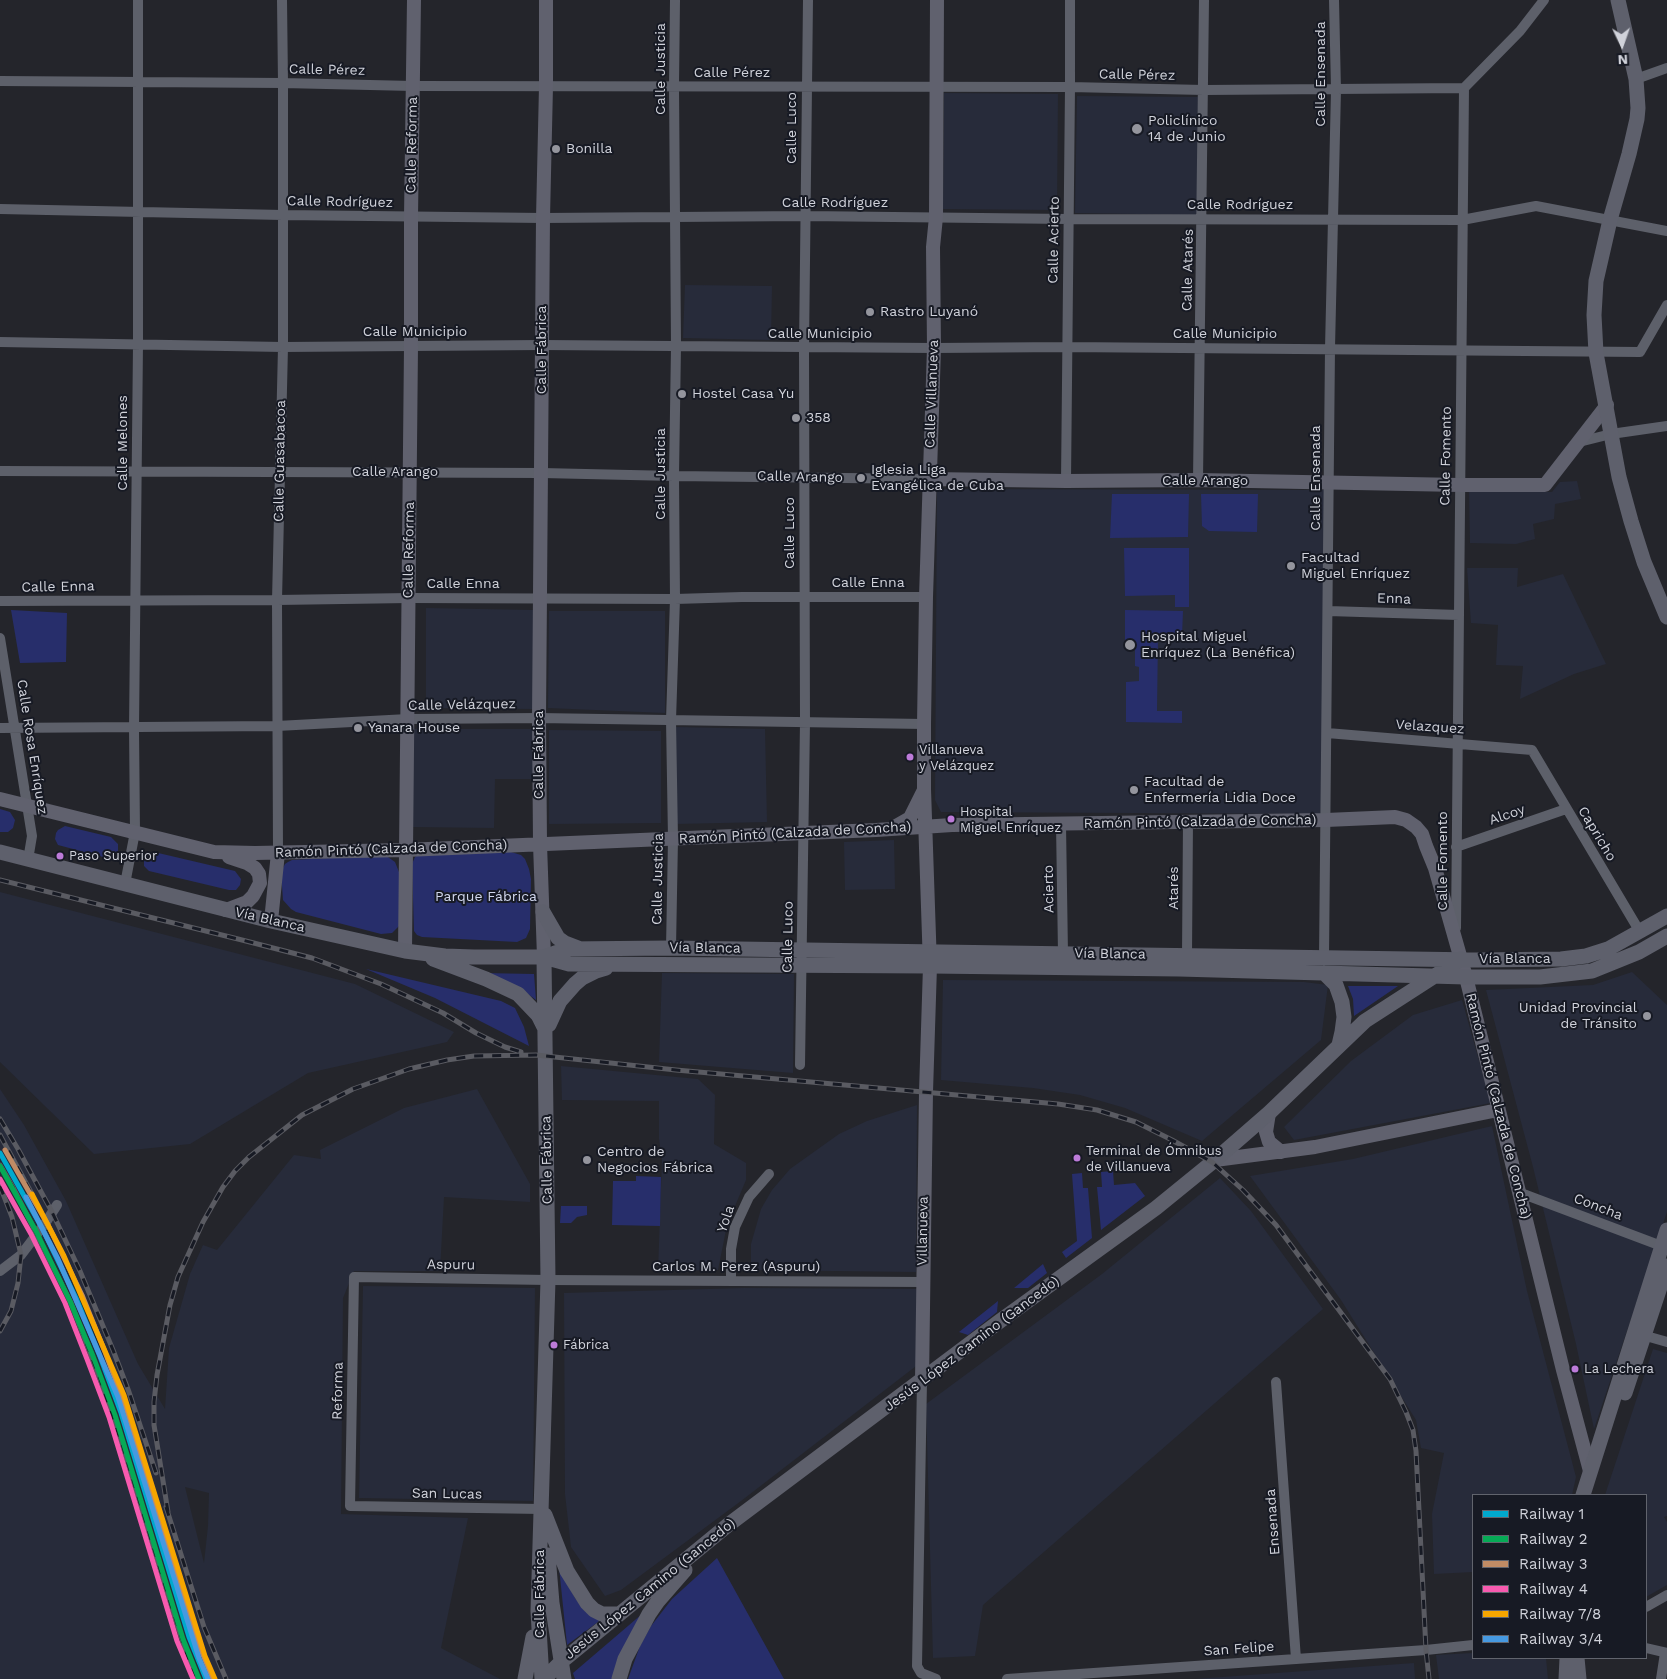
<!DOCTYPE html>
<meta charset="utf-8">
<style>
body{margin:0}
#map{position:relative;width:1667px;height:1679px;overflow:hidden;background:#24252b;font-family:"Work Sans",sans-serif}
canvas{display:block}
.legend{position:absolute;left:1472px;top:1494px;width:175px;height:165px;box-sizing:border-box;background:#171a24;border:1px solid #61646d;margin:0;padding:6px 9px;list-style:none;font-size:15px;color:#d0d2da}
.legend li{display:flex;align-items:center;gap:10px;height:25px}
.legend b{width:25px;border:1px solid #61646d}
.north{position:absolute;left:1597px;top:20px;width:50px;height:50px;-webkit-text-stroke:4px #171a24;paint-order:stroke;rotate:177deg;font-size:14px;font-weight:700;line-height:20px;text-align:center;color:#d0d2da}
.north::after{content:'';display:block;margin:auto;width:18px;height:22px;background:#d0d2da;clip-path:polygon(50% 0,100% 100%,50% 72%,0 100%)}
</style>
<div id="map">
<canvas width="1667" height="1679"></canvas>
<ul class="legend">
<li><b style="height:6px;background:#00a9ce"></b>Railway 1</li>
<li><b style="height:6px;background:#06aa56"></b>Railway 2</li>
<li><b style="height:6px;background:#c18c65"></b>Railway 3</li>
<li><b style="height:6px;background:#f75aaf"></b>Railway 4</li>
<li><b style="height:6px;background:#f7a600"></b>Railway 7/8</li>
<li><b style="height:6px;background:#4699e1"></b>Railway 3/4</li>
</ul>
<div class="north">N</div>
</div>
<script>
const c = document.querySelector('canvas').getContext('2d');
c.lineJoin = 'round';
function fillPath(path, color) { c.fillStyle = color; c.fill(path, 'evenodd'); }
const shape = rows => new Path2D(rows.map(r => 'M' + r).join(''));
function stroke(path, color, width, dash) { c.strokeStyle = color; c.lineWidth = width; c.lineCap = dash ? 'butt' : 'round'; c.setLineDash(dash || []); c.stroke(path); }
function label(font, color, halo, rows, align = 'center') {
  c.font = font + ' "Work Sans",sans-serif'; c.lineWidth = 4; c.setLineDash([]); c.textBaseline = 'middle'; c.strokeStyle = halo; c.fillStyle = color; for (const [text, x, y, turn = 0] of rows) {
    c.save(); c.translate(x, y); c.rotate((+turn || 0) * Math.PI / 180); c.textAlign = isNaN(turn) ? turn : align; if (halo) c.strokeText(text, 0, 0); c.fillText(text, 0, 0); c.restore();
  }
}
const built = shape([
 [944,93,1058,94,1057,210,943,209],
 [1077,96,1198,97,1197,215,1075,213],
 [685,285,772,286,771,340,683,338],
 [1577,481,1581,499,1555,504,1554,519,1533,524,1535,539,1516,544,1470,543,1469,490,1552,492,1560,482],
 [937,489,1324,490,1323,814,941,812,935,800],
 [1467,568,1518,568,1517,587,1563,574,1606,664,1574,674,1520,699,1523,666,1496,665,1498,625,1471,623],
 [426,608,534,610,533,709,426,708],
 [549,611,665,611,665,713,548,708],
 [675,727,765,729,767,822,675,824],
 [413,729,533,729,533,779,495,779,494,828,413,827],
 [549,730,661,731,661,823,549,824],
 [894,840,895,889,845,890,844,842],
 [0,892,355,984,454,1032,447,1042,308,1073,190,1144,94,1154,0,1062],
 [1632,972,1667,1005,1667,1212,1594,1429,1576,1344,1533,1167,1486,990,1593,985],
 [662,973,794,974,793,1073,659,1062],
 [943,980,1304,982,1328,985,1321,1040,1202,1141,1125,1108,1080,1095,1033,1088,941,1080],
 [1462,1000,1491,1103,1294,1140,1284,1127,1351,1061,1413,1015],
 [561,1066,698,1079,715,1095,714,1144,746,1163,746,1180,727,1225,718,1270,658,1271,662,1160,659,1139,659,1101,562,1100],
 [0,1089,24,1125,66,1201,138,1364,165,1409,169,1348,190,1274,203,1245,217,1250,294,1155,321,1159,320,1150,404,1108,477,1089,530,1184,530,1202,444,1197,440,1271,354,1271,343,1298,341,1514,468,1518,441,1648,500,1679,0,1679],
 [185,1487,209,1493,208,1526,204,1563],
 [917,1105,916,1272,751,1270,751,1244,761,1209,772,1190,790,1169,839,1134,867,1121],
 [1492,1126,1527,1291,1576,1477,1572,1495,1473,1495,1473,1572,1434,1574,1432,1514,1444,1453,1421,1448,1416,1420,1341,1300,1250,1176,1353,1159],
 [1220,1178,1251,1211,1323,1309,983,1605,975,1656,933,1658,926,1404,1102,1274],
 [363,1286,535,1288,533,1501,359,1498],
 [744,1288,918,1289,920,1363,741,1501,621,1590,605,1596,571,1547,565,1494,564,1293],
 [1653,1349,1667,1353,1667,1516,1664,1517,1667,1522,1667,1585,1646,1597,1646,1495,1605,1495],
 [1473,1653,1473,1658,1546,1658,1548,1679,1439,1679,1436,1655],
 [1414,1663,1415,1679,1195,1679]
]);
const green = shape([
 [1112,494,1189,494,1188,537,1110,538],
 [1201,494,1258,494,1257,532,1209,531,1202,526],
 [1124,548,1189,548,1189,607,1175,607,1175,595,1125,596],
 [11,610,67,613,66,662,20,663],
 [1125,610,1183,611,1182,636,1158,636,1157,711,1182,711,1182,723,1126,722,1126,682,1139,681,1139,667,1135,666,1135,647,1125,647],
 [0,809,10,812,15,820,13,828,8,832,0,832],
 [65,826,111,837,118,844,118,853,113,858,107,858,58,845,55,839,56,833,58,830],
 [154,852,235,871,241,879,240,885,236,890,229,890,149,871,144,866,144,860,147,854],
 [511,852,521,855,525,859,529,869,531,879,530,929,526,938,517,942,422,937,417,935,414,931,412,864,415,857,419,854],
 [385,855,395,862,399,872,399,926,392,933,381,934,296,912,291,909,283,900,281,872,285,864,288,862,292,860],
 [366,969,501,1001,515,1008,524,1027,529,1046,435,998],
 [482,973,534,974,536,1000,524,991],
 [1348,986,1398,986,1354,1016,1353,999],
 [1113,1171,1114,1185,1135,1183,1145,1196,1101,1230,1097,1187,1102,1187,1101,1172],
 [1082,1173,1083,1188,1088,1188,1092,1238,1066,1258,1062,1252,1077,1241,1072,1174],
 [636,1176,661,1177,660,1226,612,1225,613,1181,636,1181],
 [561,1206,587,1206,587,1215,577,1217,571,1223,560,1223],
 [1043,1264,1047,1273,1028,1288,1014,1288],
 [998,1301,997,1312,968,1335,959,1332],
 [717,1558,784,1679,628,1679,640,1646,651,1626,672,1599],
 [559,1567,575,1598,585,1611,602,1619,567,1645],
 [642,1614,612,1679,575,1679,573,1673]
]);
const street = shape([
 [1636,79,1667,68],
 [0,81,283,83,413,86,1070,87,1204,90,1464,88],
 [0,209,283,215,543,218,806,216,1068,219,1462,220,1536,206,1667,231],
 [0,342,283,347,542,345,934,348,1067,347,1640,352,1667,305],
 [1579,442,1611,434,1667,426],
 [0,471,542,473,674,476,930,479],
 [1198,480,1204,0],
 [1066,481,1070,87,1070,0],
 [0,601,277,600,409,598,675,599,742,597,926,597],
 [1328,611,1459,615],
 [0,638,32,836,28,860],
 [0,728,277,726,408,719,539,718,924,724],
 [1327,733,1532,750,1640,932],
 [1061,824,1063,954],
 [1456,847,1566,809],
 [278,853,277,600,283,347,283,83,282,0],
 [125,884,135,832,134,728,138,344,138,0],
 [1456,928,1464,88,1520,31,1544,0],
 [671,948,673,839,671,720,675,599,674,476,676,346,674,86,675,0],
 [1187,955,1188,821],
 [1324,957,1330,348,1336,90,1334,0],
 [800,1065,805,722,804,348,808,0],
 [1518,1192,1667,1248],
 [0,1271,21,1255,46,1222,57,1205],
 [731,1281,731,1249,735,1227,749,1197,769,1174],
 [1639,1334,1667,1342],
 [922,1381,917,1666,921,1673,936,1679],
 [1276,1382,1296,1659],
 [542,1509,350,1506,354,1277,548,1280,923,1282],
 [1646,1607,1667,1595],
 [1646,1648,1667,1653],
 [1007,1679,1426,1650,1473,1645],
 [1661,1679,1665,1653]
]);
const secondary = shape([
 [930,479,1066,481,1198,480,1460,485,1545,485,1607,405],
 [0,799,214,852,255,853,405,850,876,830,952,825,1326,820,1395,817,1406,820,1416,827,1422,834,1426,846,1435,868,1466,977,1563,1370,1590,1471],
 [896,826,910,818,923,792],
 [226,910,247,902,253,896,260,883,259,874,255,868,247,863,229,857],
 [271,921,278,853],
 [405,951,411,346,411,217,414,0],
 [544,957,540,844,539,718,543,218,546,86,546,0],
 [1269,1113,1266,1132,1269,1142,1281,1152],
 [1215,1160,1315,1147,1498,1110],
 [922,1381,926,1092,930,966,924,789,924,724,926,597,934,348,933,247,936,217,937,0]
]);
const primary = shape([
 [1618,0,1636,79,1638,108,1637,119,1629,154,1610,220,1596,281,1594,315,1596,353,1619,477,1631,521,1644,562,1667,617],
 [0,852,271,921,405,951,445,956,474,957,544,957,569,964,930,966,1179,969,1466,977,1540,977,1592,971,1639,952,1667,936],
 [543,912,558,938,565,943,578,948],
 [544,957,566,949,671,948,1478,960,1561,959,1586,956,1608,949,1667,916],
 [433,959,486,979,518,994,538,1015,545,1029],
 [1324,973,1336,985,1342,1002,1344,1017,1342,1032,1339,1045],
 [549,1025,560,1001,575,984,582,978,596,971,606,968],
 [1625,1393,1667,1266],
 [1583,1495,1667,1230],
 [545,1515,567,1571,587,1603,594,1610,602,1614,619,1614],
 [548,1555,552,1603,564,1679],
 [1577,1658,1579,1679],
 [525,1679,533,1637],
 [542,1679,538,1611,548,1280,544,957],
 [544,1679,561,1662,728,1525,1000,1321,1156,1208,1215,1160,1269,1113,1365,1021,1461,959],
 [619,1679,625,1659,649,1614,658,1601,685,1570],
 [1566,1679,1567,1658]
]);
const rail = shape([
 [0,880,242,940,312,958,381,984,443,1013,476,1033,505,1047,521,1052],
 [0,1119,18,1149,52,1212,80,1271,113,1350,129,1392,156,1473],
 [0,1135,32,1194],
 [0,1165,14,1189,71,1303,100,1379,123,1447,171,1605,189,1661,197,1679],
 [0,1186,12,1217,21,1255,18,1283,11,1311,0,1331],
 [166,1507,204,1627,226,1679],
 [168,1512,154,1425,154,1402,157,1375,170,1305,178,1277,203,1222,223,1187,235,1171,249,1157,302,1115,353,1089,409,1069,447,1060,474,1056,536,1055,676,1070,1058,1104,1097,1110,1136,1122,1172,1140,1212,1162,1243,1190,1276,1225,1390,1379,1406,1412,1413,1430,1416,1451,1426,1650,1429,1679]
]);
const rail1 = shape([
 [0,1153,42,1228,76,1298,99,1354,121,1413,189,1637,206,1679]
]);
const rail2 = shape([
 [0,1166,36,1231,70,1301,93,1356,115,1415,183,1639,199,1679]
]);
const rail3 = shape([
 [5,1150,48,1225,82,1295,105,1352,127,1411,195,1635,212,1677]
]);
const rail4 = shape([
 [0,1179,31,1234,65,1303,87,1359,109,1417,177,1641,193,1679]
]);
const rail5 = shape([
 [32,1194,64,1256,124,1395,205,1656,215,1679]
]);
const rail6 = shape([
 [26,1197,58,1259,118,1397,199,1658,208,1679]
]);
const markers = [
 [1137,129,6,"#94959d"],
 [556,149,5,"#94959d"],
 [870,312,5,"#94959d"],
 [682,394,5,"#94959d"],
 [796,418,5,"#94959d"],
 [861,478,5,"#94959d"],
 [1291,566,5,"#94959d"],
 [1130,645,6,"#94959d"],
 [358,728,5,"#94959d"],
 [910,757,4.5,"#bd7bd9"],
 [1134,790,5,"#94959d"],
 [951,819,4.5,"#bd7bd9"],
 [60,856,4.5,"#bd7bd9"],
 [1647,1016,5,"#94959d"],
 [1077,1158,4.5,"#bd7bd9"],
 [587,1160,5,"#94959d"],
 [554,1345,4.5,"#bd7bd9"],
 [1575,1369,4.5,"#bd7bd9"]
];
const busNames = [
 ["Villanueva",919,750],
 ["y Velázquez",919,766],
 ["Hospital",960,812],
 ["Miguel Enríquez",960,828],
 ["Paso Superior",69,856],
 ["Terminal de Ómnibus",1086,1151],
 ["de Villanueva",1086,1167],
 ["Fábrica",563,1345],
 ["La Lechera",1584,1369]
];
const streetNames = [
 ["Calle Justicia",661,69,-90],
 ["Calle Pérez",327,70,1],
 ["Calle Pérez",732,73],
 ["Calle Ensenada",1321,74,-90],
 ["Calle Pérez",1137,75,1],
 ["Calle Luco",792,128,-90],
 ["Calle Reforma",412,145,-89],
 ["Calle Rodríguez",340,202,1],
 ["Calle Rodríguez",835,203],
 ["Calle Rodríguez",1240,205],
 ["Calle Acierto",1054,240,-89],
 ["Calle Atarés",1188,270,-89],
 ["Calle Municipio",415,332],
 ["Calle Municipio",820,334],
 ["Calle Municipio",1225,334],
 ["Calle Fábrica",542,350,-90],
 ["Calle Villanueva",932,394,-88],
 ["Calle Melones",123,443,-90],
 ["Calle Fomento",1446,456,-89],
 ["Calle Guasabacoa",280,461,-89],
 ["Calle Arango",395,472],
 ["Calle Justicia",661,474,-90],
 ["Calle Arango",800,477,1],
 ["Calle Ensenada",1316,478,-90],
 ["Calle Arango",1205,481],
 ["Calle Luco",790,533,-90],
 ["Calle Reforma",409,550,-89],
 ["Calle Enna",868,583],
 ["Calle Enna",463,584],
 ["Calle Enna",58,587,-1],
 ["Enna",1394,599,2],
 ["Calle Velázquez",462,705,-1],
 ["Velazquez",1430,727,4],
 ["Calle Rosa Enríquez",32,747,81],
 ["Calle Fábrica",539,755,-90],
 ["Alcoy",1507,815,-19],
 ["Ramón Pintó (Calzada de Concha)",1200,822,-1],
 ["Ramón Pintó (Calzada de Concha)",795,833,-3],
 ["Capricho",1597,834,59],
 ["Ramón Pintó (Calzada de Concha)",391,849,-2],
 ["Calle Fomento",1443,861,-90],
 ["Calle Justicia",658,879,-89],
 ["Atarés",1174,888,-90],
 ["Acierto",1049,889,-91],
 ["Vía Blanca",270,920,13],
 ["Calle Luco",788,937,-89],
 ["Vía Blanca",705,948,1],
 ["Vía Blanca",1110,954,1],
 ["Vía Blanca",1515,959],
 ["Ramón Pintó (Calzada de Concha)",1498,1106,76],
 ["Calle Fábrica",547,1160,-91],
 ["Concha",1598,1207,21],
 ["Yola",726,1219,-71],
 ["Villanueva",923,1231,-89],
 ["Aspuru",451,1265,1],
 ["Carlos M. Perez (Aspuru)",736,1267],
 ["Jesús López Camino (Gancedo)",972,1344,-37],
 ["Reforma",338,1391,-89],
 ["San Lucas",447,1494,1],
 ["Ensenada",1273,1522,-94],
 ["Jesús López Camino (Gancedo)",650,1589,-39],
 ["Calle Fábrica",540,1594,-90],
 ["San Felipe",1239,1649,-4]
];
const poiNames = [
 ["Policlínico",1148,121],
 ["14 de Junio",1148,137],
 ["Bonilla",566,149],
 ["Rastro Luyanó",880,312],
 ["Hostel Casa Yu",692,394],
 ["358",806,418],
 ["Iglesia Liga",871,470],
 ["Evangélica de Cuba",871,486],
 ["Facultad",1301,558],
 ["Miguel Enríquez",1301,574],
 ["Hospital Miguel",1141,637],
 ["Enríquez (La Benéfica)",1141,653],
 ["Yanara House",368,728],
 ["Facultad de",1144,782],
 ["Enfermería Lidia Doce",1144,798],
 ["Unidad Provincial",1637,1008,"right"],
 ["de Tránsito",1637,1024,"right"],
 ["Centro de",597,1152],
 ["Negocios Fábrica",597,1168]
];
const parkNames = [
 ["Parque Fábrica",486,897]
];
fillPath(built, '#272b3a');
fillPath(green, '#272e6b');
stroke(street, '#5d606a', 10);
stroke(secondary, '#60616e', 14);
stroke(primary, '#5e606c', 15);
stroke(rail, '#5a5b62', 5);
stroke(rail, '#171a24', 3, [9]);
stroke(rail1, '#00a9ce', 5);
stroke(rail2, '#06aa56', 5);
stroke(rail3, '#c18c65', 5);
stroke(rail4, '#f75aaf', 5);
stroke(rail5, '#f7a600', 5);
stroke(rail6, '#4699e1', 5);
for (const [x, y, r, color] of markers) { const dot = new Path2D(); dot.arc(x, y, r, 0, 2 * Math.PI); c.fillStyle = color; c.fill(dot); stroke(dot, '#171a24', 2); }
label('13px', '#d0d2da', '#171a24', busNames, 'left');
label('14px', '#d0d2da', '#171a24', streetNames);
label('14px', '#d0d2da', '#171a24', poiNames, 'left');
label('14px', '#d0d6ec', '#171a24', parkNames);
</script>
